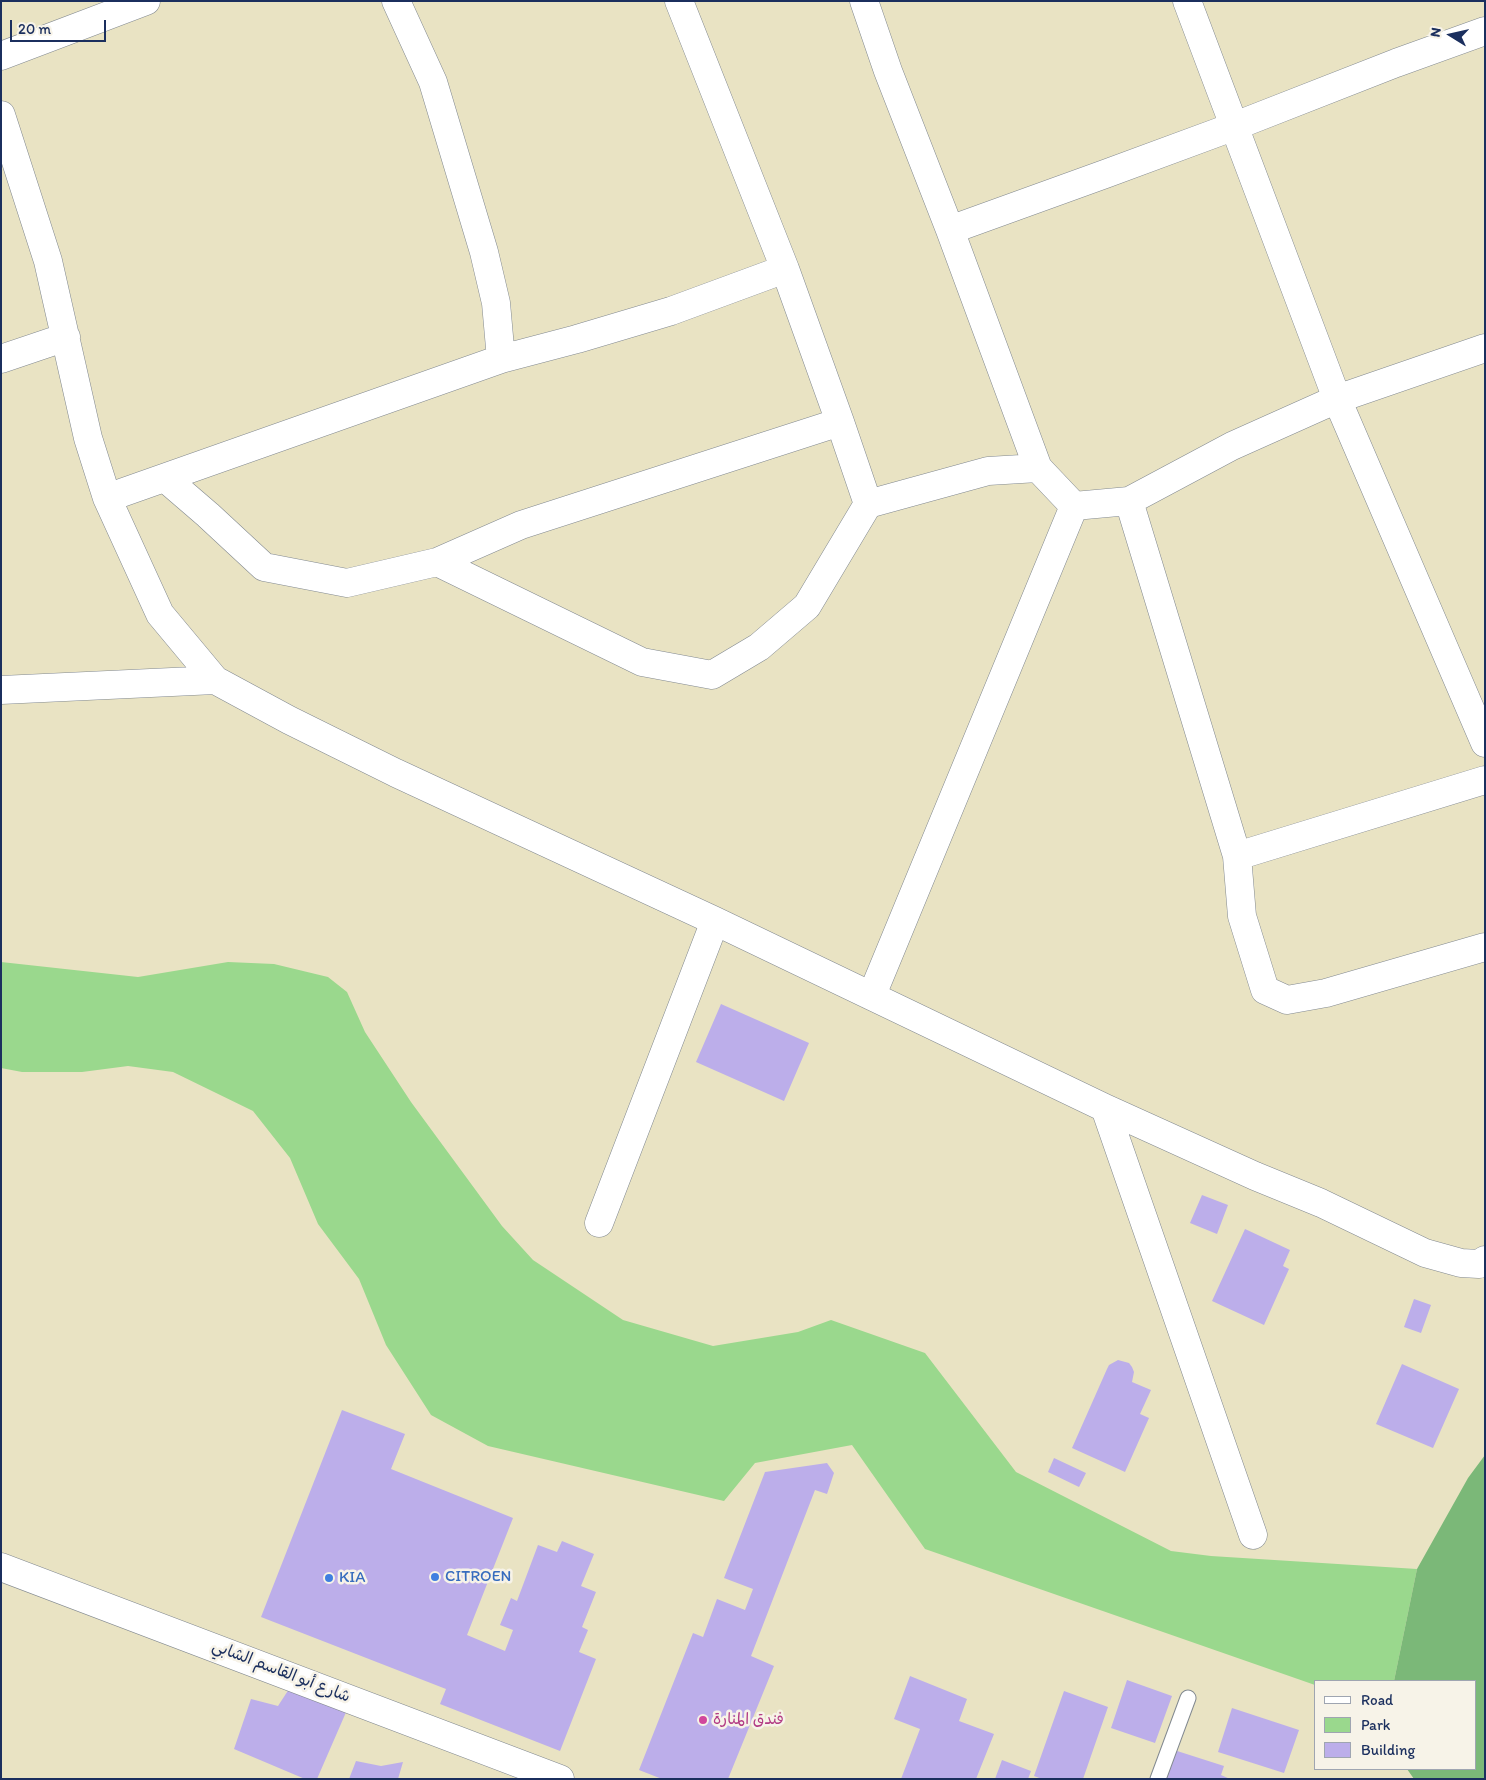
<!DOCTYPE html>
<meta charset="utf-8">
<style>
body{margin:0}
#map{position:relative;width:1486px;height:1780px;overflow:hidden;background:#e9e3c3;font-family:Itim,sans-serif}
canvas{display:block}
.frame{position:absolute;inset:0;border:2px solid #1b2f5e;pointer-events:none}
.legend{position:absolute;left:1314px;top:1680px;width:162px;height:90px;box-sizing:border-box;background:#f7f3e8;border:1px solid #9fa5b1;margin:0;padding:6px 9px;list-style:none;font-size:15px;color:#1b2f5e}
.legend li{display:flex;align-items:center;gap:10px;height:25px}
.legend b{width:25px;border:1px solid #9fa5b1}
.north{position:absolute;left:1426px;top:10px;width:50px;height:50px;-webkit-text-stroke:4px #f7f3e8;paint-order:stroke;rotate:280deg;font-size:14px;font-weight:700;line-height:20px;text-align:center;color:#1b2f5e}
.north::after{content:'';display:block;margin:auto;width:18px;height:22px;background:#1b2f5e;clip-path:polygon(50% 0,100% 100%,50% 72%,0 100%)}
.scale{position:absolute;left:10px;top:20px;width:96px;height:22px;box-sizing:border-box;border:2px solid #1b2f5e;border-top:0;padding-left:6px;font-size:15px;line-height:18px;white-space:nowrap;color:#1b2f5e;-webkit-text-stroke:4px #f7f3e8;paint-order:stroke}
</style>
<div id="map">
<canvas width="1486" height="1780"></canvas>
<div class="frame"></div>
<ul class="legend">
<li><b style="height:6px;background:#fff"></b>Road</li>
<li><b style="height:14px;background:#9ad88d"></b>Park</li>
<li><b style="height:14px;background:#bcaeea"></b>Building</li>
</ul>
<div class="north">N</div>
<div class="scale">20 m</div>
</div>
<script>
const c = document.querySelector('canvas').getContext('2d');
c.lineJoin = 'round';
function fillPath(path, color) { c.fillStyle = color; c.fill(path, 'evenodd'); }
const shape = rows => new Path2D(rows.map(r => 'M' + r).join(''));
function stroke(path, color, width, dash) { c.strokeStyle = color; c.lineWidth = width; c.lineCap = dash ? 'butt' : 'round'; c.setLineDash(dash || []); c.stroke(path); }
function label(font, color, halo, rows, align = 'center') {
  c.font = font + ' Itim,"Playpen Sans Arabic",sans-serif'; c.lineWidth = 5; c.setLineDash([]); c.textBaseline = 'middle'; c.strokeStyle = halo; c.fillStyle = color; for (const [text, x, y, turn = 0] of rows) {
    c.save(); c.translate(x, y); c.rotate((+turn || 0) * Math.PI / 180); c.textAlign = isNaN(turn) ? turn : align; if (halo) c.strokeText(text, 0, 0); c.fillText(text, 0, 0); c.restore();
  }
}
const green = shape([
 [1,962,138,977,228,962,274,964,328,977,347,992,365,1032,411,1102,502,1226,533,1260,623,1320,713,1346,798,1332,831,1320,925,1353,1016,1472,1171,1551,1211,1556,1417,1569,1394,1681,1315,1681,1315,1685,925,1549,852,1445,755,1463,724,1501,488,1446,431,1415,386,1345,359,1279,318,1224,290,1158,253,1111,173,1072,128,1066,82,1072,22,1072,1,1068]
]);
const forest = shape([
 [1485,1455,1485,1779,1414,1779,1407,1769,1475,1769,1475,1681,1394,1681,1417,1569,1468,1478]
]);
const building = shape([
 [721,1004,809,1043,784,1101,696,1062],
 [1202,1195,1228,1205,1217,1234,1190,1223],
 [1245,1229,1290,1250,1283,1266,1289,1269,1264,1325,1212,1301],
 [1414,1299,1431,1305,1421,1333,1404,1327],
 [1118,1360,1129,1363,1132,1367,1134,1372,1132,1382,1151,1390,1140,1414,1149,1418,1125,1472,1072,1448,1107,1369,1109,1365],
 [1402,1364,1459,1389,1433,1448,1376,1424],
 [342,1410,405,1434,391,1469,513,1518,467,1635,505,1651,513,1630,500,1625,511,1598,517,1601,538,1545,557,1552,562,1541,594,1554,581,1586,596,1592,582,1627,588,1630,579,1652,596,1659,560,1751,440,1704,446,1689,261,1617],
 [1054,1458,1086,1473,1079,1487,1048,1472],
 [827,1463,834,1473,827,1494,815,1490,751,1656,774,1666,728,1779,662,1779,639,1770,693,1633,703,1637,717,1599,745,1610,753,1589,724,1578,765,1472],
 [910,1676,967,1699,959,1721,994,1734,976,1779,901,1779,920,1729,894,1719],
 [1127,1680,1172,1696,1155,1743,1111,1728],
 [289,1689,347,1710,317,1779,305,1779,234,1749,251,1699,278,1706],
 [1064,1691,1108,1707,1083,1779,1042,1779,1034,1776],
 [1232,1708,1299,1730,1284,1773,1218,1752],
 [1174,1750,1224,1766,1221,1775,1230,1779,1164,1779],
 [1002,1760,1031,1771,1028,1779,995,1779],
 [356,1761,381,1766,403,1762,398,1779,349,1779]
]);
const service = shape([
 [1158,1779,1188,1698]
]);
const minor = shape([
 [396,1,433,82,484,252,496,303,501,359,577,339,671,311,785,269],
 [679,1,785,269,840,422,868,504],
 [864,1,888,71,950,230,1038,468,1074,506],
 [1187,1,1337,399,1485,743],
 [1,56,146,1],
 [1,115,48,261,88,438,107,498,160,614,215,680,289,720,396,773,715,921,1105,1108,1255,1176,1321,1203,1425,1253,1461,1263,1479,1264,1485,1260],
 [950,230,1105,174,1235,126,1396,63,1485,31],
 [1,359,66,337],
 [165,478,208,515,264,567,347,583,437,562,521,525,840,422],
 [107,498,501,359],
 [1129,501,1237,856,1242,916,1265,990,1287,1000,1326,993,1485,947],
 [1074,506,1129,501,1232,446,1337,399,1485,348],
 [437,562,642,662,712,675,759,647,807,606,868,504,988,471,1038,468],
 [1,690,215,680],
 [1237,856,1485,780],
 [872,995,1074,506],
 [1105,1108,1253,1535],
 [599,1223,715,921]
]);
const primary = shape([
 [1,1567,560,1779]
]);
const markers = [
 [435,1577,5,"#3f7fe0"],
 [329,1578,5,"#3f7fe0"],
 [703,1720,5,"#d1479c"]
];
const shopNames = [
 ["CITROEN",445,1577],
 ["KIA",339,1578]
];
const streetNames = [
 ["شارع أبو القاسم الشابي",281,1672,21]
];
const hotelNames = [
 ["فندق المنارة",713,1720]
];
fillPath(green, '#9ad88d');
fillPath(forest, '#7bb878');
fillPath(building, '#bcaeea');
stroke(service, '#828990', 17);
stroke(minor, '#828990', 29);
stroke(primary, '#828990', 29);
stroke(service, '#fff', 15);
stroke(minor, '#fff', 28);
stroke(primary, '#fff', 28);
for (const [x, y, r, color] of markers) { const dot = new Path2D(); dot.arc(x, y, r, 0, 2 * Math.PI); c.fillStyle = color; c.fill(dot); stroke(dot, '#f7f3e8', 2); }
label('16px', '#366cbe', '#f7f3e8', shopNames, 'left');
label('16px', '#1b2f5e', '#f7f3e8', streetNames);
label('16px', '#b23c85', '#f7f3e8', hotelNames, 'left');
</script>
